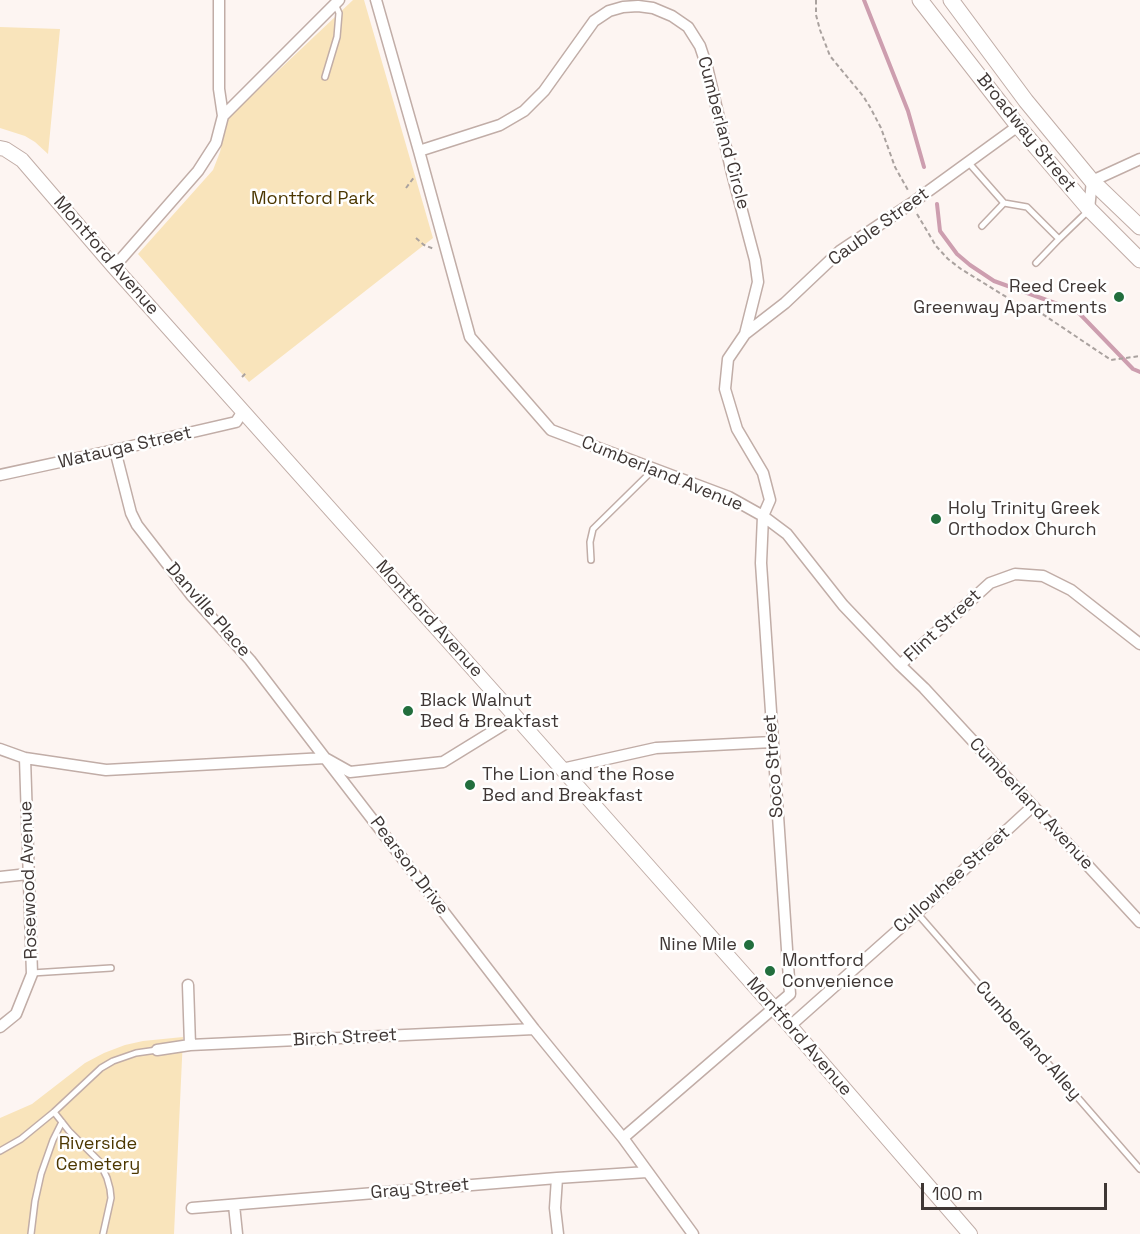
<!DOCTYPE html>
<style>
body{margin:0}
#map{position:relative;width:1140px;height:1234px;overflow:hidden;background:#fdf5f2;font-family:"Space Grotesk",sans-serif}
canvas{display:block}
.scale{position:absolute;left:921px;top:1183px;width:186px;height:27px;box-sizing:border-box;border:3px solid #3f3735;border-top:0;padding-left:8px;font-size:18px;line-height:21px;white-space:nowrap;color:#3f3735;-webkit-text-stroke:4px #fff;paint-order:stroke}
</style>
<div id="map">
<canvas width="1140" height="1234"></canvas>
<div class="scale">100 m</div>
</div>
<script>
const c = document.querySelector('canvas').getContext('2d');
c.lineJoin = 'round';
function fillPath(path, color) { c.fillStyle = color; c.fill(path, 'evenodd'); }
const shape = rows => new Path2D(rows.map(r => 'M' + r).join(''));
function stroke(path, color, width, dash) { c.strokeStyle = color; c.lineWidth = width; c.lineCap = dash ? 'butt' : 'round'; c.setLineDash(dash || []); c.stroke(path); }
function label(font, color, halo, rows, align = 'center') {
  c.font = font + ' "Space Grotesk",sans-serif'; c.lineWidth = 5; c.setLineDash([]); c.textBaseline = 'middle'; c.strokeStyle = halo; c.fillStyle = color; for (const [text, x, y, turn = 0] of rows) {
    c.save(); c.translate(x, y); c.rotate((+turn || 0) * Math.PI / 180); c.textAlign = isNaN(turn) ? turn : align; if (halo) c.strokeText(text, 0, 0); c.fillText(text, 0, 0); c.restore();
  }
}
const green = shape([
 [353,0,364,0,433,238,249,382,138,254,213,170,220,152,228,118],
 [0,27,60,29,48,154,35,142,25,136,0,128],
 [183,1037,174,1234,0,1234,0,1118,32,1104,85,1063,104,1053,125,1045,143,1041]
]);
const stream = shape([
 [864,0,908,111,924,167],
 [937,204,940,231,957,254,970,265,994,281,1077,311,1133,369,1140,372]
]);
const path = shape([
 [816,0,816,15,820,30,830,56,863,96,870,107,881,128,895,167,909,192],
 [406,188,415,176],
 [917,214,936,246,948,259,961,269,1016,303,1038,311,1111,360,1140,356],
 [416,238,424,245,434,249],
 [242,377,247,372]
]);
const service = shape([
 [325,77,337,37,339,13,335,4],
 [968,162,1004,203,1027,207,1059,239,1088,211],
 [982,226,1004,203],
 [1036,263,1059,239],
 [591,560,590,542,593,529,654,469],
 [917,913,1140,1169],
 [32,973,111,968],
 [54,1112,69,1131,99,1161,107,1178,110,1189,111,1198,103,1234],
 [0,1151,21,1139,54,1112,101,1068,113,1061,136,1053,157,1050],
 [31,1234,35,1201,41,1174,53,1140,62,1122]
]);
const minor = shape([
 [376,0,419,151,470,337,551,430,729,497,763,516,787,534,843,605,900,665,924,688,1140,922],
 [223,116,339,0],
 [419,151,500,125,524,111,544,91,594,21,609,11,623,7,638,6,653,8,672,16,688,27,700,46,707,67,732,173,755,260,758,282,745,334,728,359,725,389,737,429,763,473,770,500,763,516,761,563,790,994,623,1138],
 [1089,209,1092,181,1140,159],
 [114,267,198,171,216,143,223,116,219,89,219,0],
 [745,334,785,303,840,251,912,203,1018,126],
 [115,450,131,513,137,525,192,596,250,660,325,758,350,772,443,762,516,717],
 [0,475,115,450,236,422,243,411],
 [900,665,990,583,1015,574,1043,576,1071,590,1140,644],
 [0,749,25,758,106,770,325,758,534,1029,623,1138,693,1234],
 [562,769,656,748,772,742],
 [0,877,28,874],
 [188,985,190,1045],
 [790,1026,917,913,1033,806],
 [0,1027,16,1014,32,974,25,758],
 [157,1050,190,1045,534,1029],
 [557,1178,555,1208,558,1234],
 [234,1205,237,1234],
 [192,1208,557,1178,647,1172]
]);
const tertiary = shape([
 [0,148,5,149,22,160,114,267,516,717,790,1026,970,1234]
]);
const secondary = shape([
 [920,0,1018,126,1089,209,1140,260],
 [951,0,1026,101,1092,181,1140,227]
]);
const markers = [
 [1119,297,6,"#226e3d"],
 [936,519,6,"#226e3d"],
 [408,711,6,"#226e3d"],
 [470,785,6,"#226e3d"],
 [749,945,6,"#226e3d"],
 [770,971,6,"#226e3d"]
];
const streetNames = [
 ["Cumberland Circle",723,133,75],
 ["Broadway Street",1026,133,51],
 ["Cauble Street",879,227,-36],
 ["Montford Avenue",106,256,49],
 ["Watauga Street",125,448,-13],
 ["Cumberland Avenue",662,474,22],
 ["Danville Place",208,610,49],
 ["Montford Avenue",429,619,48],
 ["Flint Street",943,626,-43],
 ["Soco Street",774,766,-94],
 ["Cumberland Avenue",1031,804,47],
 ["Pearson Drive",409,866,53],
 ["Rosewood Avenue",29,880,-92],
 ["Cullowhee Street",952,880,-42],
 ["Montford Avenue",799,1037,49],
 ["Birch Street",345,1038,-3],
 ["Cumberland Alley",1028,1041,49],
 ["Gray Street",420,1189,-5]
];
const parkNames = [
 ["Montford Park",313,199],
 ["Riverside",98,1144],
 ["Cemetery",98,1165]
];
const poiNames = [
 ["Reed Creek",1107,287,"right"],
 ["Greenway Apartments",1107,308,"right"],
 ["Holy Trinity Greek",948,509],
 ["Orthodox Church",948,530],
 ["Black Walnut",420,701],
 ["Bed & Breakfast",420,722],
 ["The Lion and the Rose",482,775],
 ["Bed and Breakfast",482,796],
 ["Nine Mile",737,945,"right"],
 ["Montford",782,961],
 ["Convenience",782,982]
];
fillPath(green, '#f9e4bb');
stroke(stream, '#cd9eaf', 4);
stroke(service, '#c1ada7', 8);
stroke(minor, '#c1ada7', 13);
stroke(tertiary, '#c1ada7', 16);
stroke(secondary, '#c1ada7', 17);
stroke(path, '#aaa29f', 2, [4.5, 3]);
stroke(service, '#fff', 5);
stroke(minor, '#fff', 10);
stroke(tertiary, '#fff', 14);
stroke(secondary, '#fff', 15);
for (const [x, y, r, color] of markers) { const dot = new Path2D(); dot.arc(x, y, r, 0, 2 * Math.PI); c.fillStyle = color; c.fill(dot); stroke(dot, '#fff', 2); }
label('18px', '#3f3735', '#fff', streetNames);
label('18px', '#4c3701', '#fff', parkNames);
label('18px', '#3f3735', '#fff', poiNames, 'left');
</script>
